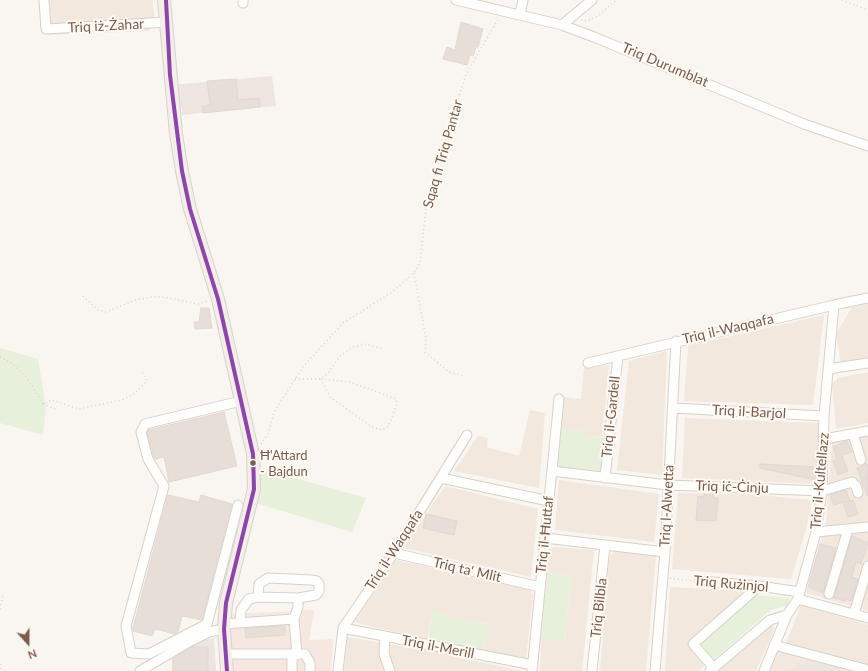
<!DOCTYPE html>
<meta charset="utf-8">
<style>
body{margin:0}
#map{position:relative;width:868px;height:671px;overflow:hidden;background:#f9f5f0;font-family:Lato,sans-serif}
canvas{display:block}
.north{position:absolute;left:8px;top:623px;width:40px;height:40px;-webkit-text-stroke:3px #fffaf3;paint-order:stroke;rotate:159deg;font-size:11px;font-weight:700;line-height:16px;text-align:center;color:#7a5c4d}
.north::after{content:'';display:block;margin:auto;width:14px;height:18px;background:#7a5c4d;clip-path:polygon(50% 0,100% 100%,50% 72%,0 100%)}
</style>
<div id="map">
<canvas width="868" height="671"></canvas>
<div class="north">N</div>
</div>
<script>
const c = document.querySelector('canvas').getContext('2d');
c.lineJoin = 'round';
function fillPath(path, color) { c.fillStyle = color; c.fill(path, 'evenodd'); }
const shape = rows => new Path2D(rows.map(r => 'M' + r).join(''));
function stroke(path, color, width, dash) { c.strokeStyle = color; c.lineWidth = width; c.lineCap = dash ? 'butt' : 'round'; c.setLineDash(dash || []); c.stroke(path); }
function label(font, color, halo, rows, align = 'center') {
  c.font = font + ' Lato,sans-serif'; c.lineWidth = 4; c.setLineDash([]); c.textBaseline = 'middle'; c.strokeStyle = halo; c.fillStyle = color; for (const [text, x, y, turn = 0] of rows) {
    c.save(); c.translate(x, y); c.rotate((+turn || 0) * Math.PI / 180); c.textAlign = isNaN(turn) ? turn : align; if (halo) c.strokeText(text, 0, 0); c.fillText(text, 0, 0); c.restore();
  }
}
const residential = shape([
 [41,0,152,0,155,18,149,31,44,35],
 [868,304,868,357,841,362,836,334,852,307],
 [824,315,813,405,684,401,688,346],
 [667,351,662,475,617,470,629,361],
 [609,365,602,437,586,436,586,431,560,428,564,397,581,399,584,368],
 [868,372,868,423,836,429,832,384,838,378],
 [530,410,545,413,539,488,454,471,478,436,488,438,487,447,519,456],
 [685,418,820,423,817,484,682,478],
 [868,435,868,611,806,593,826,522,832,442],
 [559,480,659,494,654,542,555,530],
 [445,486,538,509,531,577,404,548],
 [678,493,749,494,812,500,806,530,791,579,672,569],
 [554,547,594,550,582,671,540,671,541,638,565,641,570,586,572,587,573,576,547,573,550,549],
 [614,552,656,556,646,671,600,671,609,557],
 [396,560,530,590,533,595,526,658,484,651,489,624,438,614,438,610,434,610,427,640,354,622],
 [670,587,745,591,690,641,689,644,705,665,698,671,665,671],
 [801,605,868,625,868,671,768,671,774,652,786,643],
 [772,624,775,628,756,671,718,671],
 [347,637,436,652,522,671,344,671]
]);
const commercial = shape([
 [314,610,309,640,333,639,331,671,229,671,231,614]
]);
const industrial = shape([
 [272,76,276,106,182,115,182,108,175,108,172,85],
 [214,638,216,671,172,671,172,655,203,640],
 [808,654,848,668,839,671,783,671,784,669,794,670,796,663,804,666]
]);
const green = shape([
 [0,348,38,359,46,407,43,435,0,423],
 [560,428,587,431,586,436,606,438,602,473,556,468],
 [259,468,366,498,352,532,256,503],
 [547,573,573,576,573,587,570,586,565,641,541,638],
 [754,595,790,598,787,606,771,610,712,661,698,644],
 [434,609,438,610,438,614,489,624,484,651,428,640]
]);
const building = shape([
 [461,22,483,29,478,47,476,47,473,56,470,55,467,65,443,59,447,47,455,50,461,22],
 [236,79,238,100,259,98,260,107,203,113,203,106,210,105,207,81,236,79],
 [201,308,209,308,212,328,195,329,194,322,199,322,201,308],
 [224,412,237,466,169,482,164,457,155,459,154,457,147,433,148,430,224,412],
 [847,441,852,452,842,455,848,471,838,475,833,461,837,459,833,447,847,441],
 [760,464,817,467,816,480,760,468,760,464],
 [867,464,868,468,867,496,857,468,867,464],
 [846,490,850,501,853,500,858,514,848,517,843,502,834,505,830,495,846,490],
 [704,494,713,495,713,498,718,498,716,521,696,520,698,496,704,497,704,494],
 [168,495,199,502,201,495,232,504,202,620,182,616,178,632,175,634,155,629,152,636,133,631,133,628,168,495],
 [426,514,457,521,454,535,423,528,426,514],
 [852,536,868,543,861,564,856,562,852,575,852,577,858,579,851,601,846,599,845,601,834,598,852,536],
 [820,544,836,548,823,593,808,587,820,544],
 [285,626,285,635,246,638,245,628,285,626],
 [192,647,208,647,208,671,173,671,173,659,192,647]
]);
const path = shape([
 [842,0,868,10],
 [581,20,587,21,598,16,616,0],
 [414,273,426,339,425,352,449,372,464,376],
 [83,296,98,310,106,312,136,300,151,297,164,297,198,304,208,301],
 [0,357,12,363,27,378,43,404,52,400,79,409,122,400,135,393,147,381,141,370],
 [295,379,321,379,329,372,340,356,353,347,366,344,384,349],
 [321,379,350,382,396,399,397,404,388,427,382,430,372,427,330,397,321,379],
 [43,404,58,410],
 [261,444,268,434,274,412,303,367,343,323,392,292,414,273,420,263,427,199,466,74,499,18],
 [670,578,692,581],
 [0,609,3,595],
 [0,664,1,671]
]);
const minor = shape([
 [44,0,46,29,167,22],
 [456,0,562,25,594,37,804,124,868,146],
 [243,3,243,0],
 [520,15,523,0],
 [562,25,592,0],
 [588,363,834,305,868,298],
 [828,369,868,363],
 [673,408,824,416],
 [853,434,861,460],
 [824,439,868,431],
 [552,471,668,485,822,491,852,482,856,486,858,493],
 [441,478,549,501],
 [605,478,618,356],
 [238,505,207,624,149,654,131,653,126,626,164,486,148,459,141,432,145,424,241,401],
 [816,532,868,527],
 [545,538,665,552],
 [394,553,540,587],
 [700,581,759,586,800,592],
 [829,594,848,529],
 [258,597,259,584,268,578,311,580,317,581,319,584,319,591,316,595,298,598],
 [798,599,868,618],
 [854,614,868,566],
 [240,623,241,610,249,599,258,597,298,598,298,607,294,619,297,655],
 [224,624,294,619],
 [343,628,533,665],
 [385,636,384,654,390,671],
 [774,645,865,669,859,671],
 [226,654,305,654,310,663,310,671],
 [292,655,292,671],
 [714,668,693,644,759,586],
 [140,671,189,642,209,632,224,629],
 [338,671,343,628,394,553,467,435],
 [532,671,559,399],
 [592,671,605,545],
 [655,671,665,552,676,341],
 [710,671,770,620,787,615],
 [764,671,787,615,798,599,816,532,822,491,824,416,834,305]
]);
const major = shape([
 [164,0,176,134,182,171,190,209,218,299,253,454,254,489,226,603,224,629,227,671]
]);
const bus1 = shape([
 [166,0,170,75,182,171,190,209,218,299,253,454,254,489,226,603,224,629,227,671]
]);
const markers = [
 [253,463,3.5,"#7a5c4d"]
];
const busNames = [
 ["Ħ'Attard",260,456],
 ["- Bajdun",260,472]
];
const streetNames = [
 ["Triq iż-Żahar",106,26,-3],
 ["Triq Durumblat",665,65,23],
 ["Sqaq fi Triq Pantar",443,154,-74],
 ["Triq il-Waqqafa",728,329,-13],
 ["Triq il-Barjol",749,412,3],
 ["Triq il-Gardell",611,417,-84],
 ["Triq il-Kultellazz",820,481,-85],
 ["Triq iċ-Ċinju",732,487,2],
 ["Triq l-Alwetta",667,506,-87],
 ["Triq il-Ħuttaf",545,535,-84],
 ["Triq il-Waqqafa",394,550,-57],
 ["Triq ta' Mlit",467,570,13],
 ["Triq Rużinjol",731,584,5],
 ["Triq Bilbla",599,608,-84],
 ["Triq il-Merill",438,647,11]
];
fillPath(residential, '#f2e8de');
fillPath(commercial, '#f6e8e1');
fillPath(industrial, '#ede5e0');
fillPath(green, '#e7f0db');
fillPath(building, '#e6ded7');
stroke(building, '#e2d8d2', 1);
stroke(minor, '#d7d1cb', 11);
stroke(major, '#dad1cc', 14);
stroke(path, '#dcd5d0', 1.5, [1, 3]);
stroke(minor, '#fefefd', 9);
stroke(major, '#f3eee8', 12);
stroke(bus1, '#8e44ad', 4);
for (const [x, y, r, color] of markers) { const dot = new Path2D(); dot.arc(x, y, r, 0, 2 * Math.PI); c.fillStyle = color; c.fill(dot); stroke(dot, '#fffaf3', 1.5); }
label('13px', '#7a5c4d', '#fffaf3', busNames, 'left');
label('14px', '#7a5c4d', '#fffaf3', streetNames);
</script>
